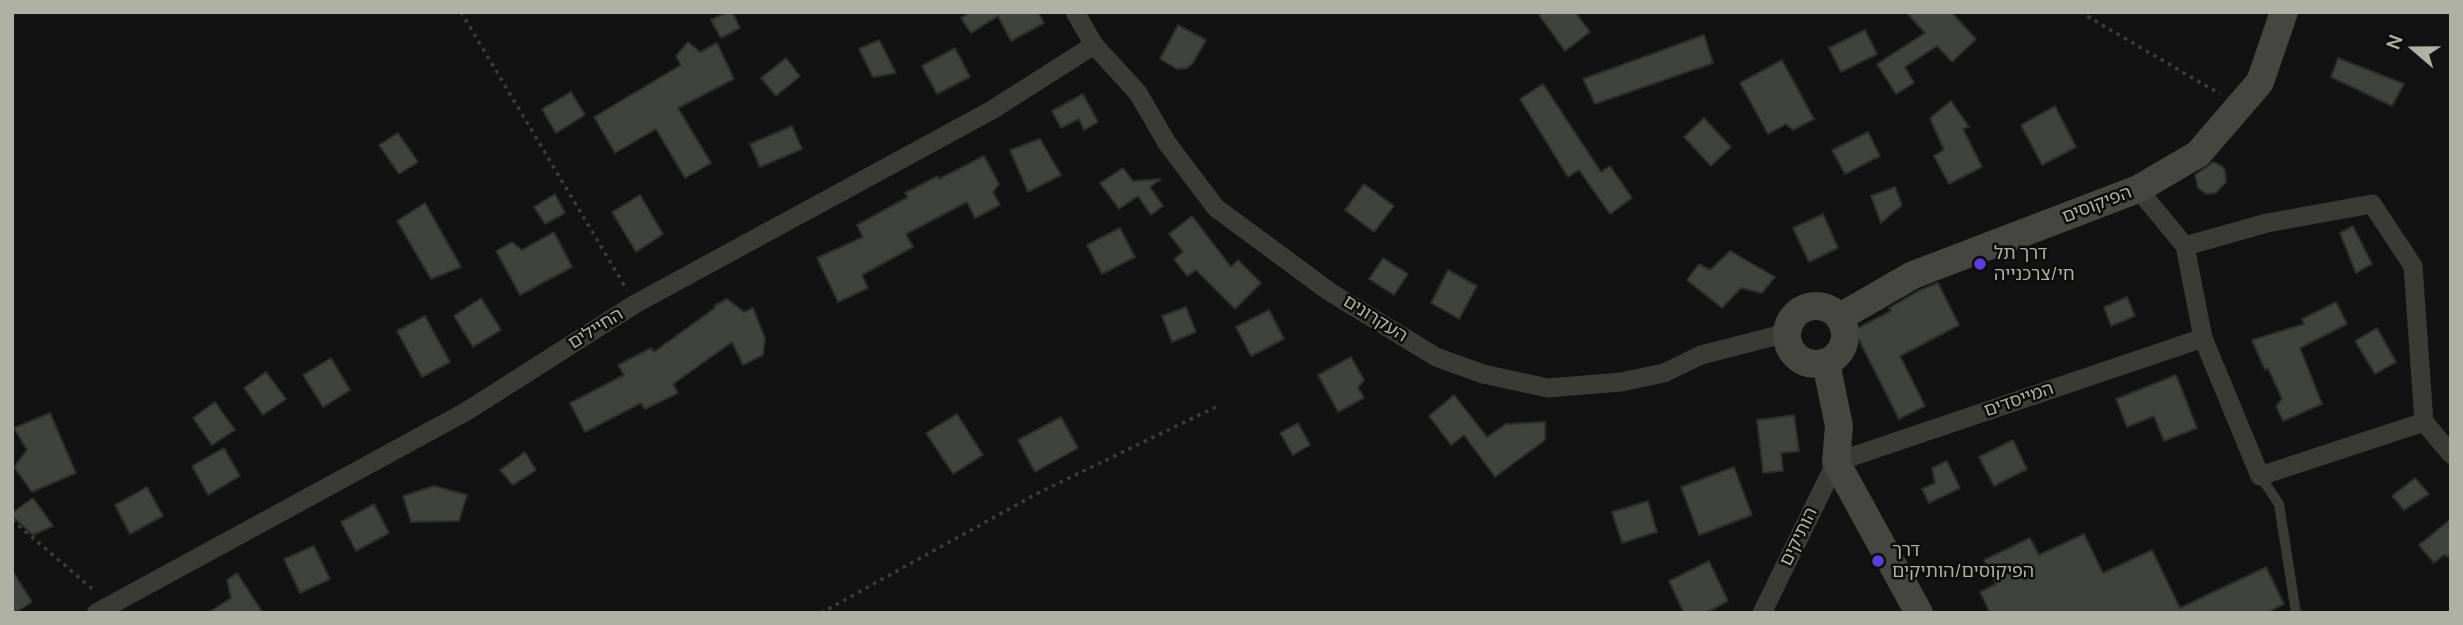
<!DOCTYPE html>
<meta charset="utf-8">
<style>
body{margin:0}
#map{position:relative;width:2463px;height:625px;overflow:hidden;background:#111211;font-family:Manrope,sans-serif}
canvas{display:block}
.frame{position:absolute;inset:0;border:14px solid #aeb1a3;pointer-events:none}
.north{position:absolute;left:2379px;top:14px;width:70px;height:70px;-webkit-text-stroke:5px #0c0d0c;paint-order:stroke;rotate:290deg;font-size:19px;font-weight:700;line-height:28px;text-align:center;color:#aeb1a3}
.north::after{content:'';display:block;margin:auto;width:24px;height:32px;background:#aeb1a3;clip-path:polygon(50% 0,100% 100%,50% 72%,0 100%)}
</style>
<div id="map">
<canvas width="2463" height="625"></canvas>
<div class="frame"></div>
<div class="north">N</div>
</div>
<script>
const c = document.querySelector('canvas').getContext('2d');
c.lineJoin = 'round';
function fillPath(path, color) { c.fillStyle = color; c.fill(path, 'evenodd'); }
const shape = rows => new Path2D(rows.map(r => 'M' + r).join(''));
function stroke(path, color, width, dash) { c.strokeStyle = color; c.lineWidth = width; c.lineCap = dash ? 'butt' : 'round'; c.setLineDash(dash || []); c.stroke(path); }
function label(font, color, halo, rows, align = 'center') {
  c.font = font + ' Manrope,"Noto Sans Hebrew",sans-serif'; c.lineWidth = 5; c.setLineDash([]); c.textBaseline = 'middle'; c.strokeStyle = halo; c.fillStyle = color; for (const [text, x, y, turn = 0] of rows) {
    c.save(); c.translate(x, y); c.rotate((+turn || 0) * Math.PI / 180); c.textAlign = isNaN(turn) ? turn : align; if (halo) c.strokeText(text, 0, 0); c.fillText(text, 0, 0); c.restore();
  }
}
const building = shape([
 [727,12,732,12,740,28,721,38,711,20,727,12],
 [970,12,1038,12,1044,23,1011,41,998,16,971,33,961,18,970,12],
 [1537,12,1575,12,1590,32,1565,51,1537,12],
 [1906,12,1951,12,1976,39,1952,62,1937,46,1905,67,1914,83,1896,94,1877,64,1925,33,1906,12],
 [1178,25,1206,40,1193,63,1187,68,1177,69,1160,59,1178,25],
 [1865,30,1877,54,1841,72,1829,48,1865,30],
 [1704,35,1713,63,1595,104,1583,79,1704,35],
 [879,40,896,73,873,77,859,49,879,40],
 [688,42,700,52,717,43,734,79,678,108,711,163,685,178,656,129,615,153,594,117,681,65,676,56,688,42],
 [955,48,970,77,937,94,922,66,955,48],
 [786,58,800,76,776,96,761,78,786,58],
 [2338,58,2404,84,2392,106,2331,77,2338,58],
 [1782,60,1814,119,1793,130,1786,124,1768,134,1740,83,1782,60],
 [1543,84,1601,172,1610,166,1632,198,1610,214,1579,170,1568,177,1520,99,1543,84],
 [571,92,585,115,556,133,542,109,571,92],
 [1083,94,1098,122,1084,130,1079,119,1061,128,1052,111,1083,94],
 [1951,101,1969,127,1963,129,1982,167,1949,184,1934,156,1944,150,1930,118,1951,101],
 [2055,106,2076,147,2042,165,2021,125,2055,106],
 [1704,118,1731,147,1711,166,1684,137,1704,118],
 [792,126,802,149,760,167,750,144,792,126],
 [1868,132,1880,156,1845,174,1832,150,1868,132],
 [398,133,418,162,399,174,379,145,398,133],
 [1040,139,1061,175,1028,192,1010,150,1040,139],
 [984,156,999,184,993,192,1000,205,975,218,967,202,906,234,913,247,862,275,868,288,838,302,817,258,863,237,857,225,908,197,905,193,938,176,939,179,984,156],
 [2213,162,2222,166,2225,171,2226,182,2216,193,2206,194,2198,188,2195,175,2213,162],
 [1123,168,1133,181,1161,179,1150,187,1163,206,1151,215,1138,196,1119,209,1100,183,1123,168],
 [1364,184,1394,206,1374,232,1345,210,1364,184],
 [1895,187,1902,205,1881,223,1871,196,1895,187],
 [555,194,565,213,545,224,534,207,555,194],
 [640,195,663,234,636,252,612,212,640,195],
 [425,203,461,267,431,279,397,221,425,203],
 [1823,214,1838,248,1809,262,1793,228,1823,214],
 [1192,216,1231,267,1238,260,1261,283,1235,309,1196,270,1187,276,1174,259,1183,252,1169,234,1192,216],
 [2353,226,2372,264,2356,273,2340,233,2353,226],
 [1120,228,1135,257,1102,274,1087,245,1120,228],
 [554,232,572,267,520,295,496,251,512,242,522,250,554,232],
 [1730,251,1775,277,1762,293,1741,288,1722,308,1687,280,1699,264,1710,270,1730,251],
 [1383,258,1408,274,1394,295,1369,279,1383,258],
 [1448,270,1477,286,1459,319,1431,303,1448,270],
 [1938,283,1959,325,1900,356,1925,406,1899,419,1854,330,1891,311,1889,308,1920,290,1938,283],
 [2127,297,2135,316,2111,326,2104,307,2127,297],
 [481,298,501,330,473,347,454,316,481,298],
 [727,299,744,312,753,308,765,338,763,355,743,365,732,342,673,384,678,393,645,409,641,403,585,432,570,403,624,375,618,365,651,348,654,352,715,308,714,306,727,299],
 [2336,302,2347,324,2300,348,2322,404,2283,421,2276,406,2282,399,2268,368,2265,370,2252,340,2304,324,2302,319,2336,302],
 [1186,307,1196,332,1172,342,1162,316,1186,307],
 [1269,310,1284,339,1251,356,1236,327,1269,310],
 [425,316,450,362,422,377,397,331,425,316],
 [2377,328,2396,362,2375,374,2355,341,2377,328],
 [1351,357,1364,380,1358,387,1364,398,1338,412,1318,375,1351,357],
 [331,358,350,390,323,407,303,375,331,358],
 [266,372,286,399,263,415,244,388,266,372],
 [2176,375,2197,428,2164,441,2154,416,2127,427,2116,399,2176,375],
 [1454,395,1487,437,1506,424,1545,422,1545,440,1495,477,1464,435,1451,445,1429,416,1454,395],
 [215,402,235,430,212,445,193,418,215,402],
 [50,413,76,473,32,492,14,467,27,450,14,428,50,413],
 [957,414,983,455,953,474,926,433,957,414],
 [1794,415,1799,451,1781,453,1783,471,1763,473,1757,420,1794,415],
 [1061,417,1078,448,1035,472,1018,440,1061,417],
 [1298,423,1310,445,1293,455,1280,433,1298,423],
 [2013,440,2027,469,1994,486,1979,457,2013,440],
 [224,448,240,476,208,495,192,466,224,448],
 [525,452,536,470,513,485,500,470,525,452],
 [1947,461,1960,488,1929,503,1922,489,1935,483,1932,468,1947,461],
 [1734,467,1752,515,1699,535,1681,487,1734,467],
 [2415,478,2429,494,2404,510,2392,496,2415,478],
 [434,486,467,495,459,521,411,522,403,496,434,486],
 [147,487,163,516,130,534,115,505,147,487],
 [33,498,53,526,33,535,12,516,12,513,33,498],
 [1648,501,1657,532,1622,543,1612,512,1648,501],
 [374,504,389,533,356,551,341,522,374,504],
 [2451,519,2451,558,2444,555,2434,563,2419,545,2451,519],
 [2084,534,2103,573,2152,550,2180,608,2266,567,2284,604,2266,613,1990,613,1980,592,1996,584,1984,560,2030,538,2039,555,2084,534],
 [314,546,330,579,300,593,284,559,314,546],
 [1709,561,1728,601,1705,613,1684,613,1669,581,1709,561],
 [12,570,32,602,15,613,12,613,12,570],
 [237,573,263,613,208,613,231,598,227,580,237,573]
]);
const path = shape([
 [461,12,627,290],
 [2080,12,2220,94],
 [12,520,96,592],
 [821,613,1038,493,1220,405]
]);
const lane = shape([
 [2260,476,2279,504,2296,613]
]);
const street = shape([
 [1075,12,1094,45,1138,93,1167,143,1216,208,1330,292,1436,357,1483,374,1548,388,1621,382,1664,373,1701,355,1787,333],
 [2138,189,2185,246,2203,338,2260,476,2424,422],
 [2185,246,2267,223,2372,204,2413,266,2424,422,2451,454],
 [96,613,467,411,635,304,992,110,1094,45],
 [1762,613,1836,462,2203,338]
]);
const secondary = shape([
 '1787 335a29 29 0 1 1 58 0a29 29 0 1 1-58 0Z',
 [1840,317,1913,275,2138,189,2198,154,2260,82,2284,12],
 [1826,363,1839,426,1836,462,1919,613]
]);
const markers = [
 [1980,264,7,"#5b3edd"],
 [1878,561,7,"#5b3edd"]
];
const streetNames = [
 ["הפיקוסים",2097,205,-21],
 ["העקרונים",1375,319,32],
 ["החיילים",596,329,-32],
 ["המייסדים",2019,400,-19],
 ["הותיקים",1799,537,-64]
];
const poiNames = [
 ["דרך תל",1994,254],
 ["חי/צרכנייה",1994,275],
 ["דרך",1892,551],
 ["הפיקוסים/הותיקים",1892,572]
];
fillPath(building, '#40423d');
stroke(building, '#2c2e2b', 2);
stroke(path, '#3c3d38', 3.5, [3.5, 5]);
stroke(lane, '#3a3b37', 10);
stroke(street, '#3a3b37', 19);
stroke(secondary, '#454640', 28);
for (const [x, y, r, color] of markers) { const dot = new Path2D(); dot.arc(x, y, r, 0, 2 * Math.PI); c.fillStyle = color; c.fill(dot); stroke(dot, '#0c0d0c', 2.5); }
label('18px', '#aeb1a3', '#0c0d0c', streetNames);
label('18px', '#aeb1a3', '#0c0d0c', poiNames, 'left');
</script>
